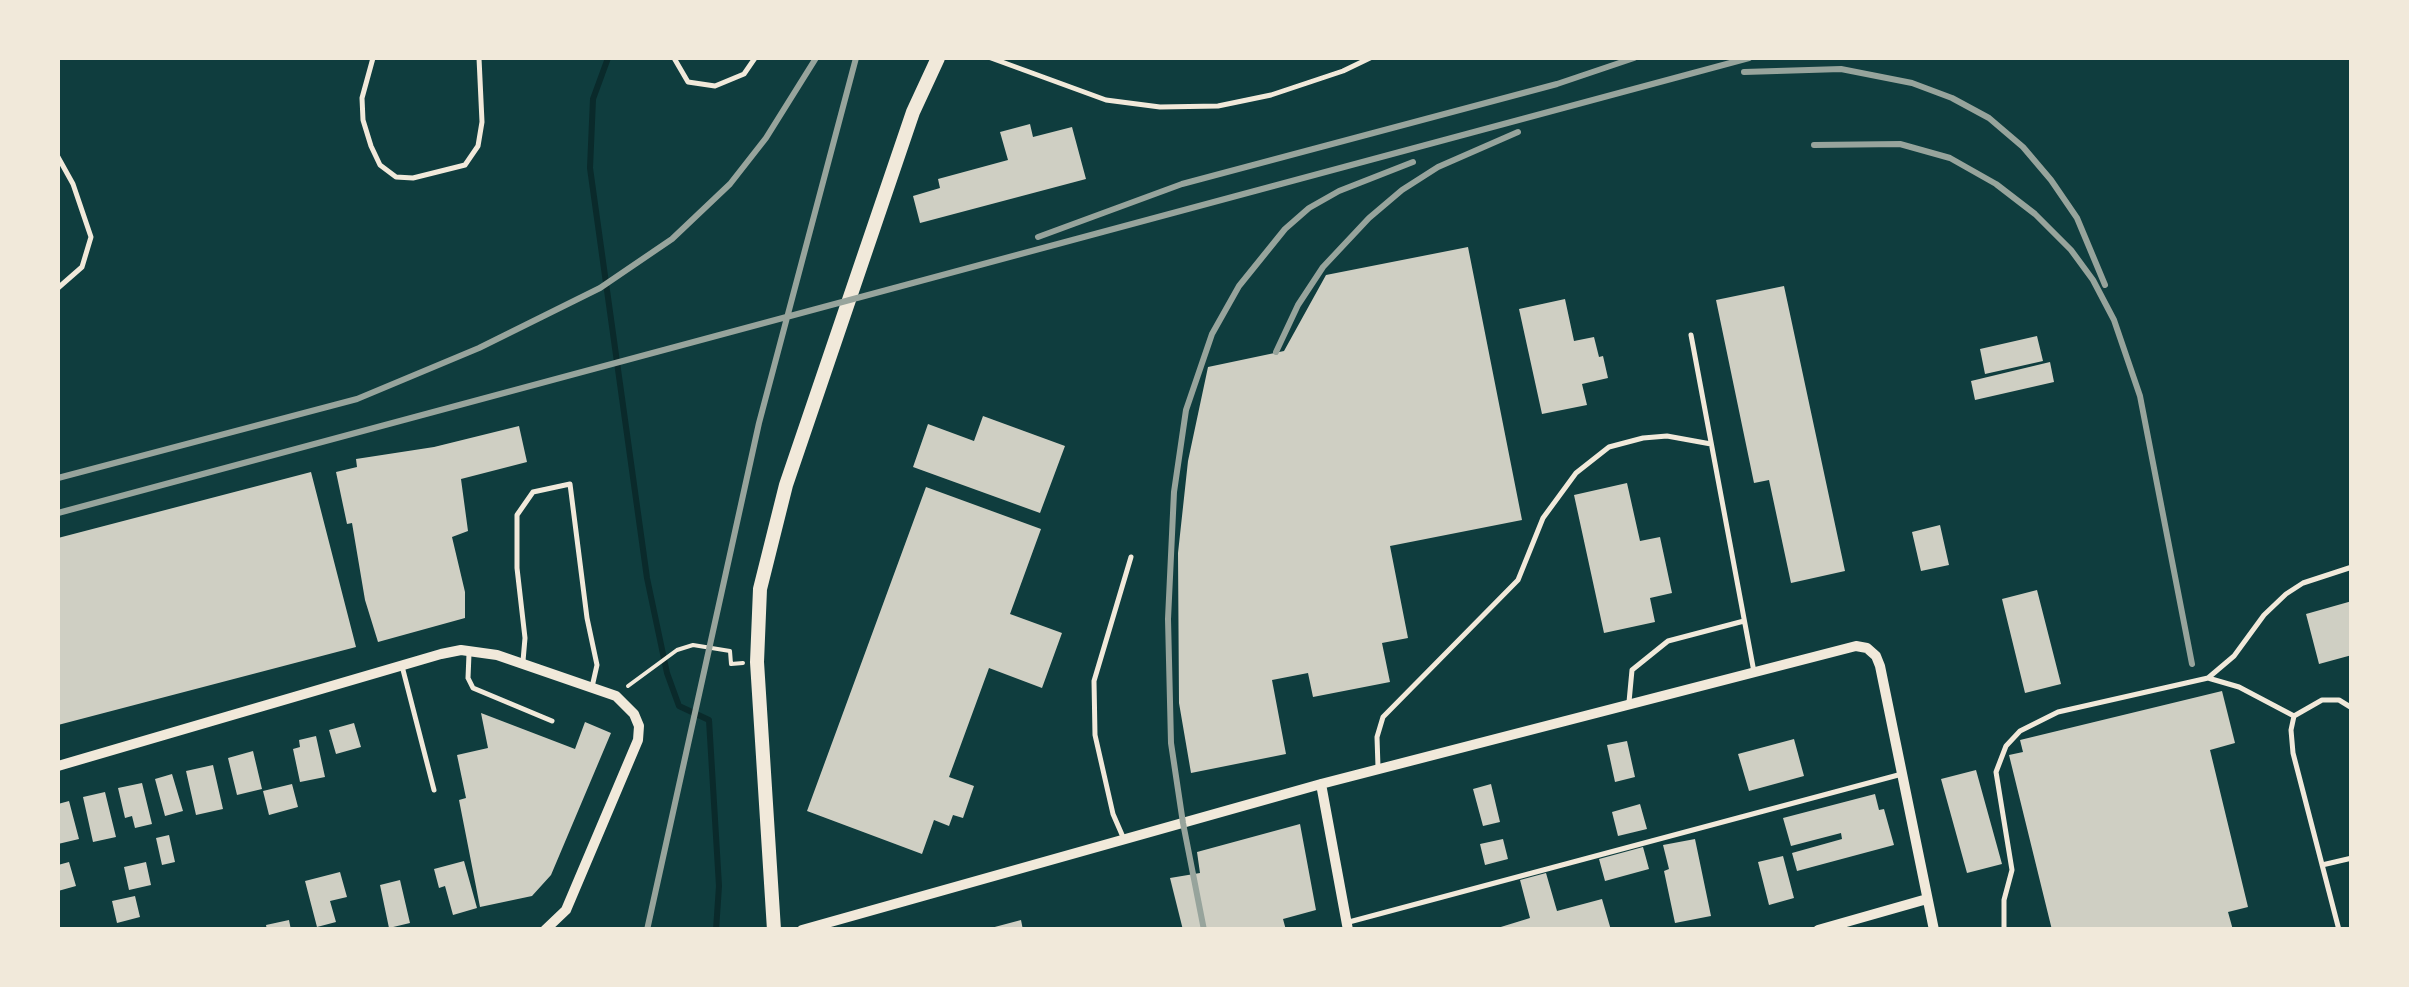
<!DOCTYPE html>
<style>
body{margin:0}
#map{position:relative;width:2409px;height:987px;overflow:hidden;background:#0f3d3e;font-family:Mulish,sans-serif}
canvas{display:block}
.frame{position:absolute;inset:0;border:60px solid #f1e9da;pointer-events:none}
</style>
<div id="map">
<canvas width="2409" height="987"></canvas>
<div class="frame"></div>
</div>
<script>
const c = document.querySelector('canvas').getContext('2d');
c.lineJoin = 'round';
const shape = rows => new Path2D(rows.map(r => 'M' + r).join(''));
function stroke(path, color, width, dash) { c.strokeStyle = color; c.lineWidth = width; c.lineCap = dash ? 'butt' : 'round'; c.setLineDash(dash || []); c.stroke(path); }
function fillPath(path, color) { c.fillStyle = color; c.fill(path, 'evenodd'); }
const stream = shape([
 [608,58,593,99,590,168,647,578,667,673,679,706,709,720,719,886,716,930]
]);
const building = shape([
 [1030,124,1033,137,1072,127,1086,179,920,223,913,196,940,188,938,179,1008,160,1000,132],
 [1468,247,1522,520,1390,546,1408,638,1382,643,1390,682,1313,697,1308,673,1272,680,1286,754,1191,773,1179,703,1178,553,1188,461,1208,367,1284,351,1326,275],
 [1784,286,1845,571,1791,583,1769,480,1754,483,1716,300],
 [1565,299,1574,341,1594,337,1599,357,1603,356,1608,378,1582,384,1587,405,1542,414,1519,309],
 [2037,336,2043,361,1985,374,1980,349],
 [2050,362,2054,382,1975,400,1971,381],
 [983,416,1065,446,1040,513,913,467,928,424,974,441],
 [519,426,527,462,461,479,468,531,452,537,465,592,465,618,378,642,365,600,352,523,347,524,336,472,357,467,356,459,434,447],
 [311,472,356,647,58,725,58,538],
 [1627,483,1640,541,1660,537,1672,593,1650,598,1655,622,1604,633,1574,495],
 [926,487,1041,529,1010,614,1062,633,1042,688,989,668,949,777,974,786,963,818,953,815,949,826,934,820,922,854,807,811],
 [1940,525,1949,565,1921,571,1912,532],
 [2037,590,2061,684,2025,693,2002,599],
 [2352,601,2352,655,2319,664,2306,614],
 [2222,691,2235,743,2210,750,2248,907,2228,912,2233,930,2052,930,2009,755,2023,752,2020,740],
 [481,713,575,749,585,722,611,733,551,875,532,896,480,907,459,800,466,798,457,755,488,748],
 [354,723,361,747,336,754,329,730],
 [316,736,325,777,300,782,293,749,300,747,299,740],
 [1794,739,1804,776,1749,791,1738,754],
 [1627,741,1635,777,1615,782,1607,745],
 [253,751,262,789,237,795,228,758],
 [213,765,223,809,196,815,186,771],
 [1976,770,2002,864,1967,873,1941,779],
 [172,774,183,811,165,816,155,779],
 [142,783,152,824,135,828,132,816,125,818,118,788],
 [292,784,298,807,269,815,263,791],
 [1491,784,1500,822,1483,826,1473,789],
 [105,792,116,837,93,842,83,797],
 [1875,794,1879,810,1884,809,1894,845,1797,871,1792,853,1842,839,1841,833,1791,846,1783,818],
 [69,801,79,839,58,844,58,804],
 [1640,804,1647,829,1618,836,1612,812],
 [1300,824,1316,910,1283,919,1286,930,1183,930,1170,878,1200,873,1197,852],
 [169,835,175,862,162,865,156,838],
 [1503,839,1508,859,1485,865,1480,844],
 [1695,839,1711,916,1675,923,1664,871,1669,869,1663,845],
 [1643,847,1649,869,1605,881,1599,859],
 [1783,856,1794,898,1769,905,1758,862],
 [464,861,477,908,453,915,445,886,439,888,434,869],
 [69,862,76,886,58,891,58,865],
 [146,862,151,885,129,890,124,867],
 [340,872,347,897,330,901,336,922,317,927,305,881],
 [1546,873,1557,911,1602,899,1611,930,1491,930,1530,918,1520,880],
 [400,880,410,923,389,928,380,885],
 [135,896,140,917,117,923,112,901],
 [289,920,291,930,267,930,266,925],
 [1021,920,1023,930,991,930,991,928]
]);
const path = shape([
 [628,686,677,650,693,645,730,651,731,664,743,663]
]);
const service = shape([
 [373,58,362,98,363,120,371,146,380,165,396,177,413,178,465,165,478,146,482,122,479,58],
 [674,58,688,82,715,86,744,74,755,58],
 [991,58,1106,100,1160,107,1218,106,1271,95,1343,71,1370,58],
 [58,157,73,184,91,237,82,267,58,288],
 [1691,335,1754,672],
 [469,654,468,678,473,688,552,721],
 [523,661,525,638,517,568,517,515,533,492,570,484,587,618,597,665,592,687],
 [402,666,434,790],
 [2208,678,2234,656,2264,615,2286,594,2303,583,2352,567],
 [1629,702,1632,670,1668,641,1744,621],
 [1378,767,1377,737,1383,717,1518,580,1543,518,1576,473,1609,447,1643,438,1667,436,1711,444],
 [1123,837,1113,814,1095,735,1094,681,1131,557],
 [2322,865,2352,858],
 [1349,922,1902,774],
 [2004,930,2004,900,2012,870,1996,772,2006,746,2020,731,2058,712,2208,678,2239,687,2294,716],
 [2339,930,2293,753,2291,730,2294,716,2322,700,2339,700,2352,708]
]);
const minor = shape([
 [58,766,441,654,461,650,497,655,616,696,634,714,639,726,638,740,566,910,545,930],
 [1321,784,1348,930],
 [802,930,1321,784,1856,646,1867,648,1876,656,1880,666,1934,930],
 [1818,930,1927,899]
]);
const secondary = shape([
 [774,930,757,662,760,589,786,485,913,112,938,58]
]);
const rail = shape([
 [1744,72,1841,69,1912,83,1952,98,1989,118,2023,147,2051,180,2077,218,2105,285],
 [1814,145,1900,144,1950,158,1996,184,2035,214,2071,250,2093,280,2114,320,2140,396,2192,664],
 [1038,237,1182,184,1557,84,1634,58],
 [1276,352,1298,305,1323,267,1369,218,1402,190,1438,167,1518,132],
 [58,478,357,399,479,348,600,288,672,239,730,184,766,138,816,58],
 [58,513,1749,58],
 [647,930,759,423,856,58],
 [1204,930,1183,823,1171,743,1168,619,1174,492,1186,410,1212,334,1239,286,1285,229,1309,208,1339,191,1413,162]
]);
stroke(stream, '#0a2a2b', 6);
fillPath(building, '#cfcfc3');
stroke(path, '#f1e9da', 4);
stroke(service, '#f1e9da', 5);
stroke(minor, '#f1e9da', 10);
stroke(secondary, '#f1e9da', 14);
stroke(rail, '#97a49c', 6);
</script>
